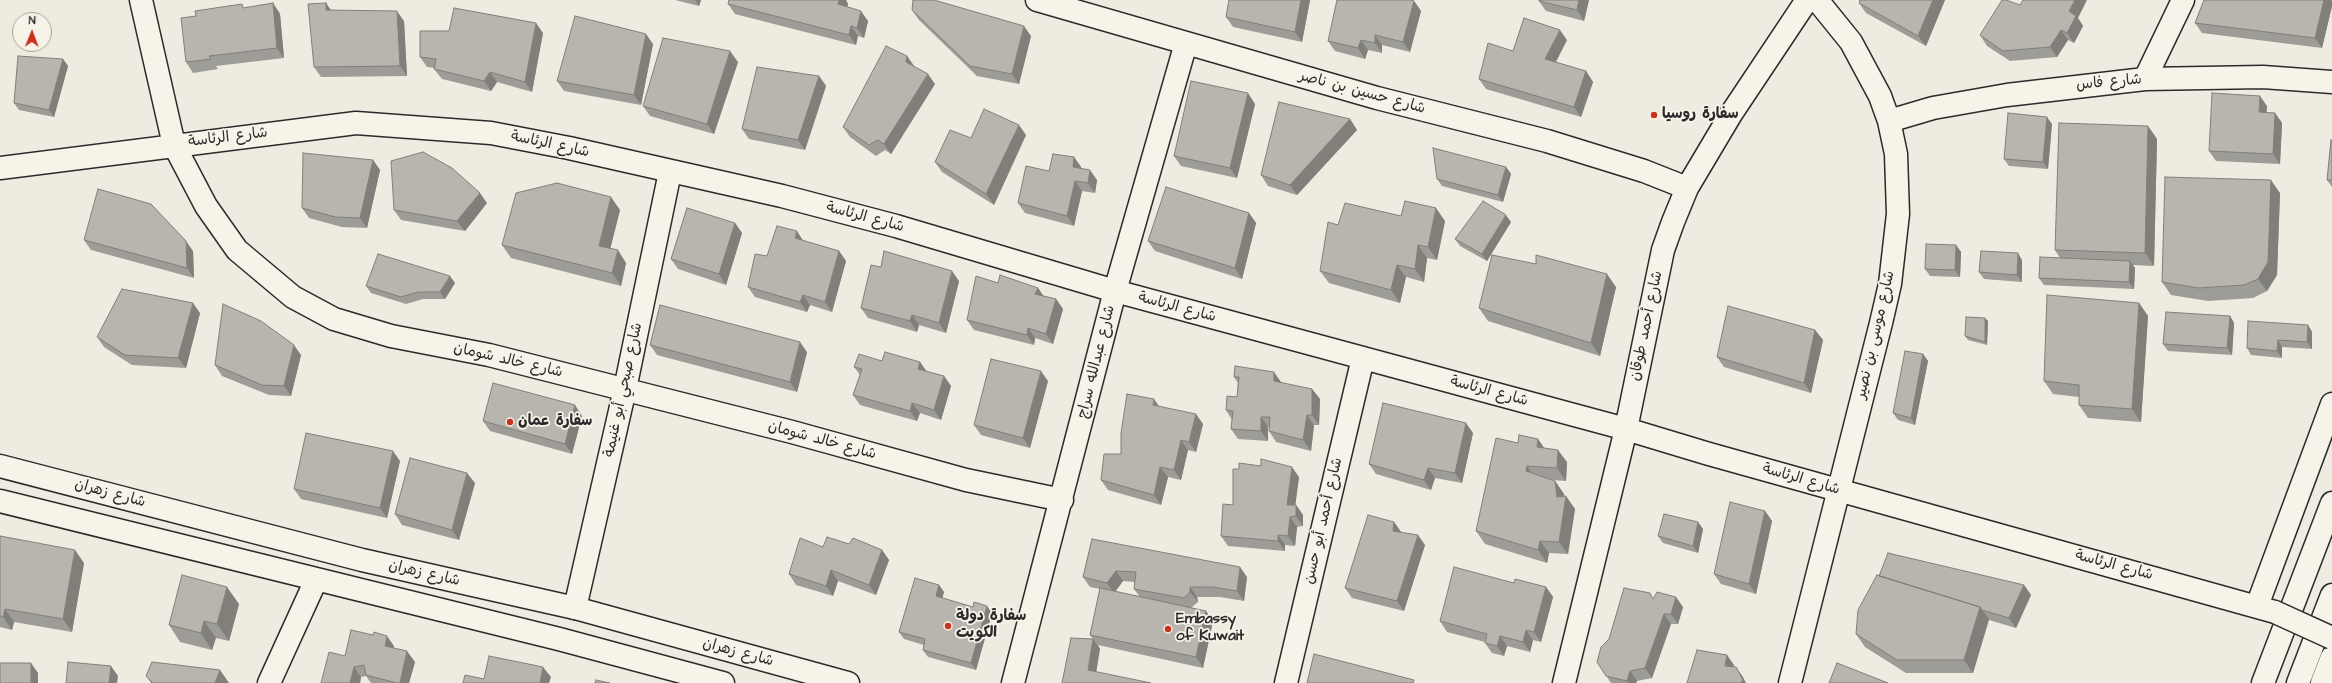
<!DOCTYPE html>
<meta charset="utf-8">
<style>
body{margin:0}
#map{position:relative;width:2332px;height:683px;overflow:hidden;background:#efebe0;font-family:"Architects Daughter",sans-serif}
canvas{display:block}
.north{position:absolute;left:12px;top:12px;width:40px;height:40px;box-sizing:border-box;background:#f7f3e8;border:1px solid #a5a39c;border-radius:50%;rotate:1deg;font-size:11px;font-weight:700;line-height:16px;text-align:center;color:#2b2b2b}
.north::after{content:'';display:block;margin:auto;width:14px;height:18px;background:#c8321e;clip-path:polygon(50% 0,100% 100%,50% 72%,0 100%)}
</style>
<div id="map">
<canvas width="2332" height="683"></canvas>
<div class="north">N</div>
</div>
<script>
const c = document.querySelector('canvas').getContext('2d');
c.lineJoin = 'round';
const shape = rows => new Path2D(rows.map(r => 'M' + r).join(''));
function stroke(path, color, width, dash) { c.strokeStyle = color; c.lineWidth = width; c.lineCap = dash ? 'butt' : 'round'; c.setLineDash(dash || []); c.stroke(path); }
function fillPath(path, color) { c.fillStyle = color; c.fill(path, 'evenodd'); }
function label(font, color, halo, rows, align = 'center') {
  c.font = font + ' "Architects Daughter","Playpen Sans Arabic",sans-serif'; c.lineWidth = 3.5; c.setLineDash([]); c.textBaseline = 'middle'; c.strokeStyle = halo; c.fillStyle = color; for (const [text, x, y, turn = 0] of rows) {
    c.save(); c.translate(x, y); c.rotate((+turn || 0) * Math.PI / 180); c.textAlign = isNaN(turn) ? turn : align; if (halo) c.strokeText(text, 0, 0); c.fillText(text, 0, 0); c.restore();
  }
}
const street = shape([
 [141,0,174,145,206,206,237,250,293,297,334,319,391,336,489,355,792,432,966,480,1062,500],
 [1037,0,1377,98,1547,141,1644,171,1687,188],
 [2145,79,2183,0],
 [1889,121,1933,108,2007,95,2145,79,2263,77,2332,82],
 [0,168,356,123,491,133,569,148,782,196,896,226,1115,291,1626,429,1709,454,2275,612],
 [2257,606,2332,404],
 [575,608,625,389,670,172],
 [269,683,316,580],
 [1013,683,1115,291,1186,43],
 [1286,683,1363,358],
 [1564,683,1626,429,1663,250,1673,222,1687,188,1731,114,1807,0],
 [1790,683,1881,323,1890,284,1898,214,1896,154,1889,121,1880,96,1851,42,1817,0]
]);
const primary = shape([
 [0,466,362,560,575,608,848,683],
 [0,501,559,639,723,683]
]);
const highway = shape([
 [2263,683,2332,503],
 [2298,683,2332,595],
 [2322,683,2332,657]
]);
const streetBridge = shape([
 [2275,612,2332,638]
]);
const wall = shape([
 [675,0,701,0,699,6],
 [729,0,846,0,848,4,847,7,868,21,864,38,858,36,856,45,735,14,728,4],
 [1229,0,1310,0,1302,42,1233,27,1226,17],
 [1539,0,1589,0,1584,21,1546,11,1539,1],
 [1945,0,1926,46,1866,13,1859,3],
 [2204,0,2332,0,2332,6,2322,48,2202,33,2195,23],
 [1414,1,1421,11,1410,52,1382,45,1382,53,1368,50,1365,59,1335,51,1328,41],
 [273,3,280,14,284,58,216,66,218,69,193,73,186,62,196,16],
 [326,3,330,10,404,21,407,76,321,77,314,67],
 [912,10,1031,36,1019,84,977,76,919,20],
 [2078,18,2083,26,2074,43,2068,40,2057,57,2010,61,1987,46,1980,35],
 [449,31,543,33,532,92,497,82,491,91,442,79,434,69,435,68,427,67,420,57],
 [1567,40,1556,62,1586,71,1593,82,1581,117,1486,89,1479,79,1513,51],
 [653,44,641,105,564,91,557,81],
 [907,56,914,66,935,84,891,154,885,150,876,156,850,137,843,127],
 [63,59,68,66,54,117,19,110,14,103],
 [738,62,714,134,650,116,643,106],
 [819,76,826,86,805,150,749,139,742,129],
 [1255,104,1237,178,1181,166,1174,156],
 [2267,106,2266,113,2275,113,2282,123,2280,164,2216,161,2209,151],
 [1350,119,1357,130,1297,195,1268,186,1261,175],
 [2052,124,2048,169,2009,166,2004,159],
 [2148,126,2157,139,2154,266,2133,265,2135,268,2134,289,2044,285,2039,278,2060,258,2055,250],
 [1026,135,994,205,942,172,935,162,971,138],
 [2332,140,2332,187,2327,180],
 [1074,157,1081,167,1081,168,1097,180,1095,193,1082,191,1074,226,1025,213,1018,203,1049,171],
 [373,160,380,170,367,228,342,227,309,218,302,208],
 [1506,167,1511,174,1503,202,1442,186,1437,179],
 [2280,193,2277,275,2267,291,2253,298,2208,301,2171,295,2162,282],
 [487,203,465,231,401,220,394,210],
 [620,210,610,248,626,263,621,286,511,258,502,245],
 [1249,213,1256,223,1242,279,1155,251,1148,241],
 [1401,216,1445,221,1437,260,1427,258,1424,282,1406,277,1400,303,1329,283,1320,271,1338,225],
 [1511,222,1487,261,1460,246,1455,239],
 [735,223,742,233,726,285,678,269,671,259],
 [84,240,193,251,194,278,91,250],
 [804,241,839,251,846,261,832,312,810,305,807,312,755,297,748,287,767,256],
 [1956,245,1961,252,1960,277,1930,276,1925,269],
 [2022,260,2022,282,1984,279,1979,272],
 [959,281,946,333,919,325,917,332,868,318,861,308],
 [455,283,445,299,423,299,406,304,371,293,366,286],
 [998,283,1038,288,1043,296,1056,299,1063,309,1053,344,1035,338,1034,345,974,330,967,320],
 [1616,287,1600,356,1488,321,1479,308],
 [2139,303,2148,316,2141,422,2088,418,2079,405,2079,397,2053,394,2044,381],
 [200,313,186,368,132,365,104,347,97,337],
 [2230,316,2234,323,2232,355,2168,351,2163,344],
 [1985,318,1988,321,1987,345,1968,340,1965,336],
 [2308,325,2312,332,2312,349,2282,347,2282,358,2251,355,2247,348],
 [1815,330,1823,340,1811,393,1724,367,1717,357],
 [650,345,807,352,797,392,657,355],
 [1923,354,1928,361,1915,425,1898,420,1893,413],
 [301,355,291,396,269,395,222,376,215,365],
 [882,361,920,362,927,372,944,376,951,386,941,420,920,413,917,421,860,405,853,395,860,375,854,367],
 [1235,366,1281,383,1312,389,1320,399,1319,425,1314,425,1311,451,1276,442,1269,431,1269,427,1268,427,1268,441,1238,439,1231,429,1232,420,1226,410,1237,397,1238,383,1234,377],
 [1048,381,1030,448,981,435,974,425],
 [1159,406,1203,424,1196,452,1188,450,1181,480,1168,477,1161,505,1108,490,1101,480],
 [582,416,572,454,490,431,483,421],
 [1473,433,1462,483,1435,478,1431,490,1376,474,1369,464],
 [1518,443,1544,448,1567,462,1566,481,1552,480,1555,481,1564,494,1564,496,1575,509,1568,554,1549,553,1547,563,1485,544,1476,531],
 [400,461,387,518,301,499,294,489],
 [1299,477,1295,505,1296,505,1303,515,1303,526,1297,527,1295,546,1285,545,1285,551,1228,546,1221,536,1233,505],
 [475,483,459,540,402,525,395,514],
 [1765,511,1772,521,1756,594,1721,584,1714,574],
 [1394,522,1401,532,1425,545,1404,611,1352,598,1345,588],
 [1698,522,1703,529,1698,553,1663,543,1658,536],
 [0,536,84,563,72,632,14,622,12,630,0,627],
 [1092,539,1247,577,1244,601,1220,597,1197,597,1198,602,1191,608,1206,611,1213,621,1203,668,1098,645,1100,649,1062,683,1093,639,1090,635,1100,589,1090,587,1083,577],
 [1123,581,1135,582,1134,589,1140,597,1115,592],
 [849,544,882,550,889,560,876,595,838,581,833,596,796,585,789,574,823,547],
 [1879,576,2024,585,2031,595,2016,628,1989,620,1973,673,1906,673,1865,647,1856,634],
 [1514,583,1546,587,1553,597,1541,642,1533,640,1530,652,1507,646,1504,656,1492,653,1485,643,1485,642,1447,632,1440,621],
 [939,585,944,592,942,598,992,613,976,670,928,657,923,650,924,645,904,639,899,632],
 [1654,598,1683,607,1678,624,1671,624,1652,678,1637,681,1636,683,1611,683,1597,662],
 [239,604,229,641,216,638,212,650,180,642,169,625],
 [394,646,394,648,415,662,409,683,371,683,366,676,361,677,360,683,321,683,345,656],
 [146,676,229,683,151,683]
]);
const shadedWall = shape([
 [695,0,701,0,699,6],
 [839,0,846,0,848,4,845,14,838,4],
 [1301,0,1310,0,1302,42,1295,32],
 [1579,0,1589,0,1584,21,1577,10],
 [1933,0,1945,0,1926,46,1918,36],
 [2075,0,2087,0,2078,18,2083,26,2074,43,2067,33,2069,11],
 [2324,0,2331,0,2332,2,2332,6,2322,48,2315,38],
 [1414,1,1421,11,1410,52,1403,42],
 [273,3,280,14,284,58,277,48],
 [326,3,333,13,326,10],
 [397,11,404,21,407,76,400,66],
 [861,11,868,21,864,38,857,28],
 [536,23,543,33,532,92,525,82],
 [851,26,858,36,856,45,849,35],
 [1024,26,1031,36,1019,84,1012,74],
 [1560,30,1567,40,1552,69,1545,59],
 [2061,30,2068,40,2057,57,2050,47],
 [646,34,653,44,641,105,634,95],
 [1375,35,1382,45,1382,53,1375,43],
 [1361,40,1368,50,1365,59,1358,48],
 [730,51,738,62,714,134,707,124],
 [907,56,914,66,906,62],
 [63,59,68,66,54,117,49,110],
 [1586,71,1593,82,1581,117,1574,107],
 [490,72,497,82,491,91,484,81],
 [928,74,935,84,891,154,884,144],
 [819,76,826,86,805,150,798,140],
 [1248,93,1255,104,1237,178,1230,168],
 [2260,96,2267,106,2266,122,2259,112],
 [2275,113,2282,123,2280,164,2273,154],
 [2047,117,2052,124,2048,169,2043,162],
 [1350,119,1357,130,1297,195,1290,185],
 [1019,125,1026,135,994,205,986,194],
 [2148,126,2157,139,2154,266,2145,253],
 [1074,157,1081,167,1080,177,1073,167],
 [373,160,380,170,367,228,360,218],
 [1506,167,1511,174,1503,202,1498,195],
 [1090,170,1097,180,1095,193,1088,183],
 [2271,180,2280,193,2277,275,2267,291,2258,279],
 [1075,181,1082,191,1074,226,1067,216],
 [480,193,487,203,465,231,457,221],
 [611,197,620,210,608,258,599,246],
 [1436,208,1445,221,1437,260,1428,247],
 [1249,213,1256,223,1242,279,1235,268],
 [1506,215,1511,222,1487,261,1482,254],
 [735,223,742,233,726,285,719,274],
 [797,231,804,242,795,238],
 [186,241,193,251,194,278,187,268],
 [1418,245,1427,258,1424,282,1415,269],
 [1956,245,1961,252,1960,277,1955,270],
 [618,250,626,263,621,286,612,273],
 [839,251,846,261,832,312,825,302],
 [2018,253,2022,260,2022,282,2017,275],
 [2130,261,2135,268,2134,289,2129,282],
 [1397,265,1406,277,1400,303,1391,290],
 [952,271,959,281,946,333,939,323],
 [1607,274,1616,287,1600,356,1591,343],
 [450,276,455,283,445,299,440,292],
 [1038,288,1045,298,1035,294],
 [803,295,810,305,807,312,800,302],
 [1056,299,1063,309,1053,344,1046,334],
 [193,303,200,313,186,368,178,358],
 [2139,303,2148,316,2141,422,2132,409],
 [912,315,919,325,917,332,910,321],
 [2230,316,2234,323,2232,355,2227,348],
 [1985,318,1988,321,1987,345,1985,342],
 [2308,325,2312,332,2312,349,2307,342],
 [1028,328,1035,338,1034,345,1027,335],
 [1815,330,1823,340,1811,393,1804,383],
 [2278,340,2282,347,2282,358,2277,351],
 [800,342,807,352,797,392,790,382],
 [294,345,301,355,291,396,284,386],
 [1923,354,1928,361,1915,425,1911,418],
 [920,362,927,372,918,369],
 [1041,371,1048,381,1030,448,1023,438],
 [1274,372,1281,382,1281,391,1274,381],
 [944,376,951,386,941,420,934,410],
 [1312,389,1320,399,1319,425,1312,415],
 [1154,399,1161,409,1153,405],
 [912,403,920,413,917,421,910,411],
 [575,405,582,416,572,454,565,444],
 [1196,414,1203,424,1196,452,1189,442],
 [1307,415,1314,425,1311,451,1303,440],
 [1261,417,1268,427,1268,441,1261,431],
 [1466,423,1473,433,1462,483,1455,473],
 [1538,439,1547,452,1537,447],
 [1181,440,1188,450,1181,480,1174,470],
 [1558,450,1567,462,1566,481,1557,468],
 [393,451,400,461,387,518,380,508],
 [1527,466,1536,479,1526,471],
 [1160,467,1168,477,1161,505,1154,495],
 [1292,467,1299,477,1294,515,1287,505],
 [1428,468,1435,478,1431,490,1424,480],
 [467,473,475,483,459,540,452,530],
 [1555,481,1564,494,1565,501,1566,496,1575,509,1568,554,1559,542,1557,497],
 [1296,505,1303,515,1303,526,1296,516],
 [1765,511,1772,521,1756,594,1749,584],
 [1290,517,1297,527,1295,546,1288,536],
 [1394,522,1401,532,1400,541,1393,531],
 [1698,522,1703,529,1698,553,1693,546],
 [1278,535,1285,545,1285,551,1278,541],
 [1418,535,1425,545,1404,611,1397,601],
 [1540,541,1549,553,1547,563,1538,550],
 [75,550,84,563,72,632,63,619],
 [882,550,889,560,876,595,869,585],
 [1240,567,1247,577,1244,601,1237,591],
 [831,570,838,581,833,596,826,586],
 [1116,571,1123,581,1114,593,1107,583],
 [939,585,944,592,941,603,936,596],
 [2024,585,2031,595,2016,628,2009,618],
 [227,587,239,604,229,641,217,624],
 [1190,587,1197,597,1198,602,1190,592],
 [1546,587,1553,597,1541,642,1534,632],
 [1676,597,1683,607,1678,624,1671,614],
 [987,606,992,613,976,670,971,663],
 [1980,607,1989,619,1973,673,1964,660],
 [5,609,14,622,12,630,3,617],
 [1206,611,1213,621,1203,668,1196,657],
 [1664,614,1671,624,1652,678,1645,668],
 [204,621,216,638,212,650,201,633],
 [1526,630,1533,640,1530,652,1523,642],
 [387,636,394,646,392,656,385,646],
 [1500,636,1507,646,1504,656,1497,646],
 [1093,639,1100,649,1095,680,1088,670],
 [407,651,415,662,409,683,400,683],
 [1727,655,1734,665,1732,676,1725,666],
 [31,663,38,673,38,683,31,683],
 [111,666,118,676,117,683,109,683],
 [354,667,361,677,360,683,350,683],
 [543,667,551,677,549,683,540,683],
 [1736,667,1743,677,1746,683,1741,683],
 [220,670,229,683,215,683],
 [1630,671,1637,681,1636,683,1629,683,1627,681]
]);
const building = shape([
 [729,0,839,0,838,4,861,11,857,28,851,26,849,35,728,4,729,0],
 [913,0,934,0,1024,26,1012,74,970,66,912,10,913,0],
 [1229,0,1301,0,1295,32,1226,17,1229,0],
 [1337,0,1411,0,1414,1,1403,42,1375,35,1375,43,1361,40,1358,48,1328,41,1337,0],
 [1539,0,1579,0,1577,10,1539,1,1539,0],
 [1860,0,1933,0,1918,36,1859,3,1860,0],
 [2002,0,2006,0,2020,5,2023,0,2075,0,2069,11,2076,16,2067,33,2061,30,2050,47,2003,51,1980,35,2002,0],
 [2204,0,2324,0,2315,38,2195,23,2204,0],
 [273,3,277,48,209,56,211,59,186,62,181,18,196,16,195,11,242,4,243,8,273,3],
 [326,3,326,10,397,11,400,66,314,67,308,4,326,3],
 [454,8,536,23,525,82,490,72,484,81,434,69,436,59,420,57,420,31,449,31,454,8],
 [575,16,646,34,634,95,557,81,575,16],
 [1524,18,1560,30,1545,59,1586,71,1574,107,1479,79,1488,43,1513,51,1524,18],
 [663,38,730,51,707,124,643,106,663,38],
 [886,46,907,56,906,62,928,74,884,144,878,140,869,145,843,127,886,46],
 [18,56,63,59,49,110,14,103,18,56],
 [757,67,819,76,798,140,742,129,757,67],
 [1191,81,1248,93,1230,168,1174,156,1191,81],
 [2212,93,2260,96,2259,112,2275,113,2273,154,2209,151,2212,93],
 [1279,102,1350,119,1290,185,1261,175,1279,102],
 [984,109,1019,125,986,194,935,162,950,130,971,138,984,109],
 [2008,113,2047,117,2043,162,2004,159,2008,113],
 [2059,123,2148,126,2145,253,2055,250,2059,123],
 [2331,140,2332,140,2332,180,2327,180,2331,140],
 [1433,148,1506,167,1498,195,1437,179,1433,148],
 [423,152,452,168,480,193,457,221,394,210,391,161,423,152],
 [303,153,373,160,360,218,335,217,302,208,303,153],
 [1053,154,1074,157,1073,167,1090,170,1088,183,1075,181,1067,216,1018,203,1026,166,1049,171,1053,154],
 [2165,177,2271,180,2268,262,2258,279,2244,285,2199,288,2162,282,2165,177],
 [557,183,611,197,599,246,618,250,612,273,502,245,516,193,557,183],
 [1166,187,1249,213,1235,268,1148,241,1166,187],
 [98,189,151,204,186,241,187,268,84,240,98,189],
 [1405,201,1436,208,1428,247,1418,245,1415,269,1397,265,1391,290,1320,271,1328,222,1338,225,1345,203,1401,216,1405,201],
 [1483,201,1506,215,1482,254,1455,239,1483,201],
 [687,208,735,223,719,274,671,259,687,208],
 [777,226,797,231,795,238,839,251,825,302,803,295,800,302,748,287,755,254,767,256,777,226],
 [1926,244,1956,245,1955,270,1925,269,1926,244],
 [884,251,952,271,939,323,912,315,910,321,861,308,871,265,881,267,884,251],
 [1981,251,2018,253,2017,275,1979,272,1981,251],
 [378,254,450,276,440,292,418,292,401,297,366,286,378,254],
 [1492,255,1536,264,1536,255,1607,274,1591,343,1479,308,1492,255],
 [2040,257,2130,261,2129,282,2039,278,2040,257],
 [1000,275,1038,288,1035,294,1056,299,1046,334,1028,328,1027,335,967,320,976,276,998,283,1000,275],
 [122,289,193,303,178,358,125,355,97,337,122,289],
 [2047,295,2139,303,2132,409,2079,405,2079,385,2044,381,2047,295],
 [223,304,261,321,294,345,284,386,262,385,215,365,223,304],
 [660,305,800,342,790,382,650,345,660,305],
 [1728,306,1815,330,1804,383,1717,357,1728,306],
 [2166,312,2230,316,2227,348,2163,344,2166,312],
 [1966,317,1985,318,1985,342,1965,336,1966,317],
 [2248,321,2308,325,2307,342,2278,340,2277,351,2247,348,2248,321],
 [1905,351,1923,354,1911,418,1893,413,1905,351],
 [885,352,920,362,918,369,944,376,934,410,912,403,910,411,853,395,862,369,854,367,859,354,882,361,885,352],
 [991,359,1041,371,1023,438,974,425,991,359],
 [1235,366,1274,372,1274,381,1312,389,1312,415,1307,415,1303,440,1269,431,1270,417,1261,417,1261,431,1231,429,1233,411,1226,410,1227,396,1237,397,1239,377,1234,377,1235,366],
 [493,383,575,405,565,444,483,421,493,383],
 [1127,394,1154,399,1153,405,1196,414,1189,442,1181,440,1174,470,1160,467,1154,495,1101,480,1104,454,1121,454,1121,433,1127,394],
 [1383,403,1466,423,1455,473,1428,468,1424,480,1369,464,1383,403],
 [306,433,393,451,380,508,294,489,306,433],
 [1519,435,1538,439,1537,447,1558,450,1557,468,1527,466,1526,471,1555,481,1557,497,1566,496,1559,542,1540,541,1538,550,1476,531,1496,438,1518,443,1519,435],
 [410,458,467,473,452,530,395,514,410,458],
 [1261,459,1292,467,1287,505,1296,505,1296,516,1290,517,1288,536,1278,535,1278,541,1221,536,1223,504,1233,505,1233,469,1239,469,1239,463,1261,466,1261,459],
 [1730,502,1765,511,1749,584,1714,574,1730,502],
 [1664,514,1698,522,1693,546,1658,536,1664,514],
 [1368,515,1394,522,1393,531,1418,535,1397,601,1345,588,1368,515],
 [0,536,75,550,63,619,5,609,3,617,0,616,0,536],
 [827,537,849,544,853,538,882,550,869,585,831,570,826,586,789,574,800,538,823,547,827,537],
 [1092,539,1240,567,1237,591,1213,587,1190,587,1190,592,1184,598,1134,589,1136,572,1116,571,1107,583,1083,577,1092,539],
 [1888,553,2024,585,2009,618,1982,610,1980,607,1879,576,1888,553],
 [1454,567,1514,583,1515,579,1546,587,1534,632,1526,630,1523,642,1500,636,1497,646,1485,643,1487,634,1440,621,1454,567],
 [182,575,227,587,217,624,204,621,201,633,169,625,182,575],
 [1877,575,1980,607,1964,660,1897,660,1856,634,1858,610,1877,575],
 [915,578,939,585,936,596,973,607,974,602,987,606,971,663,923,650,925,639,899,632,915,578],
 [1100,588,1206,611,1196,657,1090,635,1100,588],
 [1624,588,1650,593,1653,599,1657,592,1676,597,1671,614,1664,614,1645,668,1630,671,1627,681,1606,676,1597,662,1601,647,1609,639,1624,588],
 [351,630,373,635,374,632,387,636,385,646,407,651,400,683,397,683,366,675,364,665,354,667,350,683,321,683,329,652,345,656,351,630],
 [1071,638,1093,639,1088,670,1151,683,1062,683,1071,638],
 [1697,650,1727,655,1725,666,1736,667,1743,680,1741,683,1687,683,1697,650],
 [1314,654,1414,680,1413,683,1307,683,1314,654],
 [489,656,543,667,540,683,463,683,465,675,484,679,489,656],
 [68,662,111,666,109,683,66,683,68,662],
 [152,662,220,670,215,683,152,683,152,682,146,676,152,662],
 [0,663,31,663,31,683,0,683,0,663],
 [1837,663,1888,683,1829,683,1837,663],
 [596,680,610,683,595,683,596,680]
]);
const markers = [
 [1654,115,4,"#c8321e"],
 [510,422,4,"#c8321e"],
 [948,626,4,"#c8321e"],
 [1168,629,4,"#c8321e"]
];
const streetNames = [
 ["شارع فاس",2109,83,-5],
 ["شارع حسين بن ناصر",1362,93,15],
 ["شارع الرئاسة",228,138,-7],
 ["شارع الرئاسة",550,145,12],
 ["شارع الرئاسة",865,218,15],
 ["شارع الرئاسة",1177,308,15],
 ["شارع أحمد طوقان",1647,326,-78],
 ["شارع موسى بن نصير",1876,335,-77],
 ["شارع خالد شومان",508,361,13],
 ["شارع عبدالله سراج",1097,362,-76],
 ["شارع صبحي أبو غنيمة",624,390,-78],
 ["شارع الرئاسة",1489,392,15],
 ["شارع خالد شومان",822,441,15],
 ["شارع الرئاسة",1801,480,16],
 ["شارع زهران",110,494,15],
 ["شارع أحمد أبو حسن",1324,521,-77],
 ["شارع الرئاسة",2114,566,15],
 ["شارع زهران",424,574,13],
 ["شارع زهران",738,653,15]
];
const poiNames = [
 ["سفارة روسيا",1662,115],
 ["سفارة عمان",518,422],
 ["سفارة دولة",956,617],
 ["الكويت",956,634],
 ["Embassy",1176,620],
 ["of Kuwait",1176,637]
];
stroke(street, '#2b2b2b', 25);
stroke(primary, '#2b2b2b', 25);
stroke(highway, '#2b2b2b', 25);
stroke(street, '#f7f3e8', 22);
stroke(primary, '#f7f3e8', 22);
stroke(highway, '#f7f3e8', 22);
stroke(streetBridge, '#2b2b2b', 25, []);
stroke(streetBridge, '#f7f3e8', 22);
fillPath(wall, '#9e9c96');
fillPath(shadedWall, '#817f7a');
fillPath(building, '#b8b5ae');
stroke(building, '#817f7a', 1);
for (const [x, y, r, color] of markers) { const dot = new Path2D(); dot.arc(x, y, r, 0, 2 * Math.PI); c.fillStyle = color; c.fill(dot); stroke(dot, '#f7f3e8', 1.5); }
label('15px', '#2b2b2b', '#f7f3e8', streetNames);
label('bold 15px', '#2b2b2b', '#f7f3e8', poiNames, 'left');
</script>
